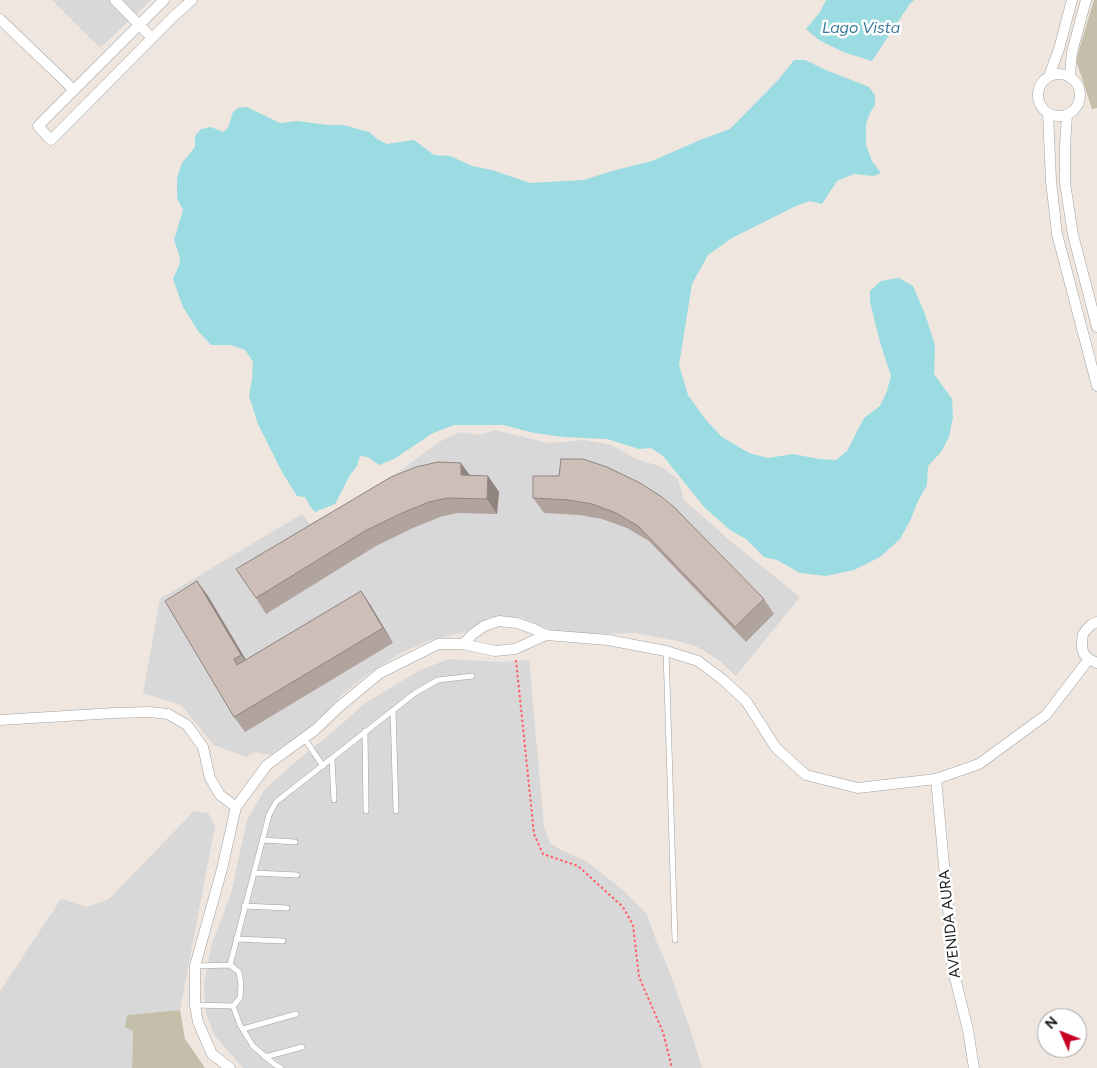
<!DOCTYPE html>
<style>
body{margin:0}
#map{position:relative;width:1097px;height:1068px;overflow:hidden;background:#eee6df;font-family:Figtree,sans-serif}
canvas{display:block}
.north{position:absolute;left:1037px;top:1008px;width:50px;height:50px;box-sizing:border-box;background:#fff;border:1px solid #a4a4a4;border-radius:50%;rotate:314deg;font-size:14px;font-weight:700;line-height:20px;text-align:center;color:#1b1b1b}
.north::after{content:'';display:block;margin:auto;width:18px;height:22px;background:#c60020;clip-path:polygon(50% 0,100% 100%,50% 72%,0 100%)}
</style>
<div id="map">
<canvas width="1097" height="1068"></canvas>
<div class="north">N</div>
</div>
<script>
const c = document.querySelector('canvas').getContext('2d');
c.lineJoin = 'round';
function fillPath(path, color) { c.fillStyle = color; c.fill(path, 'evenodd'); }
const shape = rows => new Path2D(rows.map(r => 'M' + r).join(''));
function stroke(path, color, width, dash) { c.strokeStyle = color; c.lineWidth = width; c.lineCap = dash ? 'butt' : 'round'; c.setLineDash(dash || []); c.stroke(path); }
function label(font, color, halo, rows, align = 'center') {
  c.font = font + ' Figtree,sans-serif'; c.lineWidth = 5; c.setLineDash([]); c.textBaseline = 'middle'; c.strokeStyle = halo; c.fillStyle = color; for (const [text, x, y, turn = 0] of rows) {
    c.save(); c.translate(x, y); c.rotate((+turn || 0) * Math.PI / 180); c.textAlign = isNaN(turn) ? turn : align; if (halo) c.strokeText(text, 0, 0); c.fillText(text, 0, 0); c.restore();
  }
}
const residential = shape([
 [52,0,151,0,100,48],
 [495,430,548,443,585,440,612,445,638,460,660,466,678,479,684,500,728,539,800,597,736,676,720,661,698,647,678,641,635,633,606,634,556,632,521,617,490,617,466,632,430,640,401,653,366,675,342,695,326,713,300,735,270,755,255,752,246,757,214,745,181,705,143,693,160,599,302,514,310,524,389,479,439,442,459,432,480,435],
 [449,659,499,662,529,660,544,827,550,843,561,850,586,861,623,890,647,914,657,943,668,968,690,1029,702,1068,243,1068,214,1035,206,1013,204,984,212,943,231,894,247,820,265,789,299,759,335,730,364,704,420,670],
 [194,811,208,813,215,826,180,1010,127,1015,133,1031,132,1068,0,1068,0,991,61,899,87,907,109,899]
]);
const construction = shape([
 [1094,0,1097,0,1097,108,1092,109,1076,60],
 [180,1010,185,1039,205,1068,132,1068,133,1031,125,1027,127,1015]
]);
const water = shape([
 [826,0,914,0,909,5,872,61,843,52,819,40,806,29,820,12],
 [794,60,805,60,828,71,869,87,875,95,875,105,870,113,866,124,866,145,872,161,881,173,874,176,854,174,837,181,822,204,810,201,796,206,732,238,708,255,692,284,679,365,688,395,706,420,722,437,749,453,768,458,793,454,819,459,836,460,847,451,864,418,880,406,887,391,891,376,880,342,870,302,870,291,881,281,899,278,913,286,925,314,935,345,934,374,952,399,953,417,949,437,941,452,928,466,927,485,917,503,911,519,900,539,880,557,854,570,826,576,800,573,777,560,764,557,746,539,730,530,705,508,663,456,651,448,639,449,607,439,564,437,534,433,503,425,454,425,433,433,394,459,379,465,368,457,360,456,357,466,350,475,335,504,315,512,310,506,305,497,297,496,282,472,258,424,249,396,252,379,253,362,245,350,231,345,211,345,198,331,183,307,173,279,180,263,179,254,174,240,183,210,177,198,177,178,182,163,195,147,195,136,201,129,211,127,223,132,228,128,233,112,238,108,247,107,280,123,298,121,327,125,343,125,369,132,377,139,387,144,414,140,434,155,450,156,472,166,492,170,530,183,584,180,612,171,652,161,700,140,730,129,779,79]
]);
const path = shape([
 [516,660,534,834,543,854,578,866,623,907,633,925,639,977,663,1032,672,1068]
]);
const service = shape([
 [666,651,675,940],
 [393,710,396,811],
 [365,731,366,811],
 [304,738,323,766],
 [332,759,334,800],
 [262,840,295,842],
 [254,873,297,875],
 [244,906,287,908],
 [236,939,283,941],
 [230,965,269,815,276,802,415,693,438,680,472,676],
 [195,966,230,965,239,972,241,984,240,998,233,1006],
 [195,1005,233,1006,240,1025,253,1046,274,1064,281,1068],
 [243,1029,296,1014],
 [265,1057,302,1047]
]);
const minor = shape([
 [115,0,152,38],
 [164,0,38,126,51,140,173,17,192,0],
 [0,19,74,90],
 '1038 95a21 21 0 1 1 42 0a21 21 0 1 1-42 0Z',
 [1049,76,1059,49,1072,0],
 [1070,76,1072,52,1086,0],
 [1048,113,1051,181,1057,234,1097,386],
 [1067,115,1065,146,1065,183,1073,235,1097,327],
 [1097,622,1092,624,1087,629,1083,634,1082,641,1082,648,1084,654,1089,659,1097,663],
 [463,644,473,634,484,626,499,621,517,623,534,629,546,635,608,640,666,651,698,661,722,679,746,701,776,748,806,775,858,788,936,779,979,764,1046,715,1089,659],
 [0,720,115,713,149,712,168,714,187,725,203,747,210,778,220,795,236,807],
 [936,779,948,908,952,966,968,1030,974,1068],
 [230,1068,212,1054,198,1022,195,1005,195,966,222,869,236,807,267,765,315,730,339,707,380,673,438,644,463,644,495,651,515,649,546,635]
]);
const wall = shape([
 [438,462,470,476,488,476,499,492,497,514,457,513,440,517,413,528,376,546,266,614,256,598],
 [559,476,764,599,774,614,746,642,649,541,627,528,602,519,579,515,544,513,533,498],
 [361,591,371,606,393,643,245,732,234,717,208,596,246,660]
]);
const shadedWall = shape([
 [461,463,472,478,461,475],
 [488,476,499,492,497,514,487,499],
 [197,581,208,596,252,670,241,655],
 [361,591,371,606,393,643,383,628]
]);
const building = shape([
 [561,459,583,459,607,467,640,483,662,497,675,508,764,599,735,627,638,526,616,513,592,504,568,500,533,498,533,476,559,476,561,459],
 [438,462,461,463,461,475,488,476,487,499,447,498,429,502,402,513,365,531,256,598,236,569,391,477,416,467,438,462],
 [197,581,241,655,234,659,237,665,361,591,383,628,234,717,165,601,197,581]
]);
const streetNames = [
 ["AVENIDA AURA",950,924,-96]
];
const waterNames = [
 ["Lago Vista",861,28]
];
fillPath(residential, '#d9d8d8');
fillPath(construction, '#c3bfaa');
fillPath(water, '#9adce1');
stroke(service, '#a2a2a2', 6);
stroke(minor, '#a2a2a2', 11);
stroke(path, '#ff5f68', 2, [2.5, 2.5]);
stroke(service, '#fff', 5);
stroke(minor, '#fff', 10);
fillPath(wall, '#b1a39e');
fillPath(shadedWall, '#908581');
fillPath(building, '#cebeb8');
stroke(building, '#908581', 1);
label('15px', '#1b1b1b', '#fff', streetNames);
label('italic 16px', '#387a9b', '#fff', waterNames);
</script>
